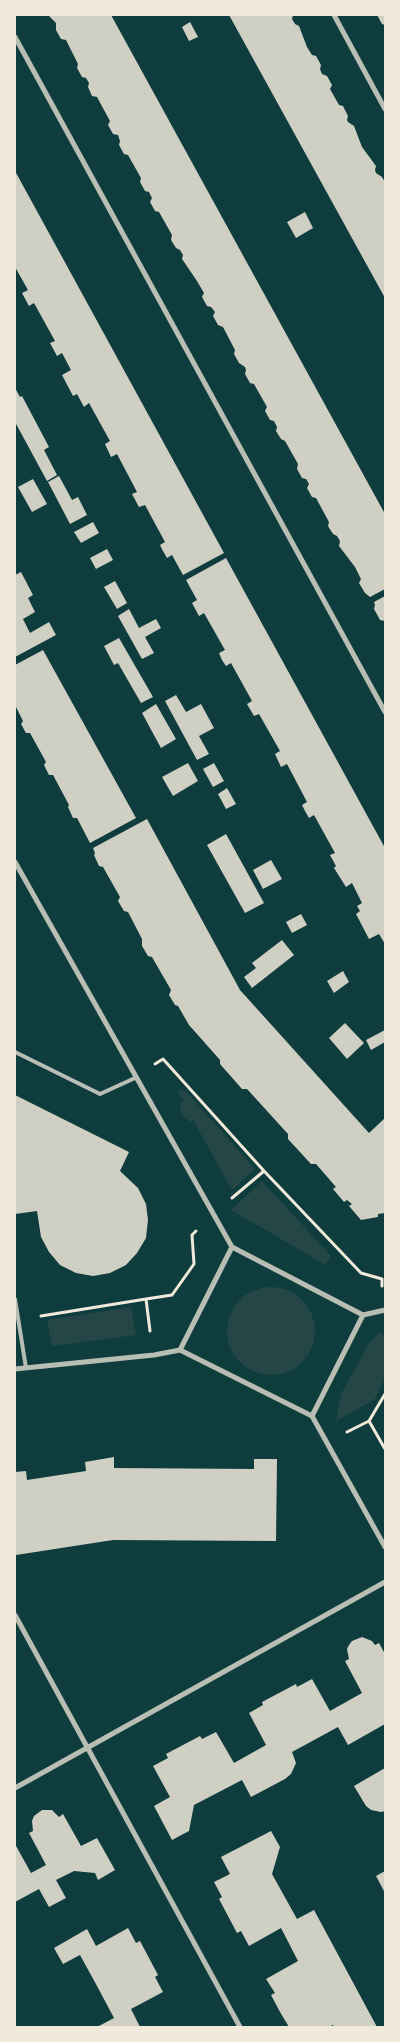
<!DOCTYPE html>
<style>
body{margin:0}
#map{position:relative;width:400px;height:2042px;overflow:hidden;background:#0f3d3e;font-family:Manrope,sans-serif}
canvas{display:block}
.frame{position:absolute;inset:0;border:16px solid #f1e9da;pointer-events:none}
</style>
<div id="map">
<canvas width="400" height="2042"></canvas>
<div class="frame"></div>
</div>
<script>
const c = document.querySelector('canvas').getContext('2d');
c.lineJoin = 'round';
function fillPath(path, color) { c.fillStyle = color; c.fill(path, 'evenodd'); }
const shape = rows => new Path2D(rows.map(r => 'M' + r).join(''));
function stroke(path, color, width, dash) { c.strokeStyle = color; c.lineWidth = width; c.lineCap = dash ? 'butt' : 'round'; c.setLineDash(dash || []); c.stroke(path); }
const green = shape([
 [184,1089,255,1169,232,1190,193,1120,190,1122,184,1117,180,1111,181,1103,184,1102,177,1091],
 [262,1181,331,1256,326,1265,231,1210],
 '227 1331a44 44 0 1 1 88 0a44 44 0 1 1-88 0Z',
 [131,1307,136,1335,52,1346,47,1320],
 [380,1332,385,1337,385,1378,375,1399,336,1421,341,1394,371,1340]
]);
const building = shape([
 [48,15,111,15,385,514,385,589,370,597,365,593,359,583,361,579,355,567,339,546,340,541,337,536,333,534,328,526,329,522,316,498,312,497,307,488,309,484,306,479,302,478,297,469,298,464,285,441,281,439,276,431,277,427,274,421,270,420,265,411,267,407,254,384,250,383,245,374,246,370,245,367,239,363,234,354,235,350,223,327,218,325,213,316,215,312,211,307,207,306,202,297,204,293,197,281,182,259,183,255,180,250,176,248,171,240,172,235,159,212,155,211,150,202,152,198,149,192,145,191,140,182,141,178,128,155,124,154,119,145,120,141,118,135,113,134,108,125,110,121,97,97,92,96,88,87,89,83,86,78,82,77,77,68,78,64,66,40,61,39,56,30,56,23],
 [229,15,293,15,292,19,295,24,299,26,307,47,312,55,316,56,321,65,320,69,322,74,327,76,332,85,330,89,339,105,343,106,348,116,347,120,348,122,354,126,362,147,376,166,375,170,376,173,382,177,385,182,385,298],
 [377,15,385,15,385,25,382,24],
 [190,22,198,37,189,41,182,27],
 [15,171,224,553,183,575,172,555,167,558,163,551,160,545,165,542,145,505,139,507,132,494,137,492,117,454,111,457,105,444,110,441,89,403,84,407,77,394,73,396,62,375,71,370,62,353,57,356,50,343,55,341,34,303,29,306,22,293,28,290,15,267],
 [305,212,313,228,296,238,287,222],
 [15,388,20,397,22,396,49,447,44,450,57,475,47,481,15,422],
 [59,476,72,500,78,497,87,515,70,524,48,482],
 [33,479,47,504,32,512,18,487],
 [93,522,99,533,81,543,74,532],
 [107,549,113,560,96,569,90,558],
 [226,558,385,848,385,944,379,934,369,939,356,914,360,911,357,906,362,903,352,883,346,887,334,868,336,866,330,855,335,853,314,815,309,818,305,811,302,805,307,802,287,764,281,767,275,754,280,751,259,714,254,716,247,704,252,701,231,663,226,666,222,660,219,653,225,650,204,613,199,616,192,603,197,600,186,580],
 [21,572,33,595,28,598,35,612,23,619,30,633,49,622,56,635,15,657,15,575],
 [115,581,127,603,117,609,104,587],
 [385,596,385,621,380,620,374,609,375,605,374,602],
 [129,609,139,628,156,619,161,628,145,637,154,653,142,659,118,616],
 [119,638,153,697,141,703,118,663,114,665,104,646],
 [43,650,136,818,90,843,77,818,73,818,68,807,69,805,53,775,49,775,44,765,46,762,30,733,26,733,21,724,23,721,15,705,15,665],
 [176,695,186,712,201,704,214,728,199,736,209,754,197,760,165,701],
 [156,704,176,739,161,748,142,713],
 [188,763,198,781,173,796,162,777],
 [214,763,224,781,213,787,203,769],
 [227,788,236,804,226,809,218,794],
 [147,819,240,990,369,1133,385,1118,385,1213,378,1214,378,1217,361,1220,349,1206,352,1204,347,1200,344,1202,333,1189,336,1187,316,1164,311,1164,288,1139,288,1134,247,1089,242,1089,220,1064,220,1060,189,1025,178,1006,175,1005,169,995,171,990,152,957,148,956,142,946,142,939,128,912,124,911,118,901,120,897,103,867,99,866,94,855,95,853,93,848],
 [226,834,264,903,245,913,207,845],
 [271,860,282,879,263,889,253,870],
 [301,914,307,925,292,933,286,922],
 [282,940,294,955,252,988,244,977,256,968,252,963],
 [343,971,349,982,334,993,327,981],
 [345,1023,364,1043,347,1059,329,1038],
 [385,1030,385,1042,371,1050,366,1040],
 [15,1095,129,1152,120,1171,138,1188,146,1204,148,1220,146,1238,137,1253,126,1265,110,1273,93,1276,76,1273,60,1265,49,1252,41,1237,37,1211,15,1214],
 [114,1457,114,1468,254,1469,254,1459,277,1459,276,1541,113,1540,16,1555,15,1472,26,1471,27,1480,86,1471,85,1462],
 [362,1637,372,1641,375,1645,379,1643,385,1654,385,1724,348,1745,338,1727,292,1752,296,1763,291,1774,285,1779,251,1797,242,1780,194,1805,189,1831,172,1840,154,1806,170,1797,153,1766,168,1758,166,1754,200,1736,202,1739,216,1732,234,1763,266,1745,249,1713,263,1705,262,1702,296,1684,297,1687,312,1679,330,1711,362,1693,345,1661,349,1659,347,1649,349,1645,352,1641],
 [385,1768,385,1811,381,1812,371,1810,366,1806,354,1786],
 [42,1810,52,1810,59,1817,63,1814,81,1846,97,1838,115,1870,98,1880,95,1873,74,1871,56,1880,66,1898,49,1907,39,1889,15,1902,15,1844,31,1873,46,1865,29,1833,33,1831,32,1821,34,1816],
 [271,1831,280,1847,272,1874,297,1919,314,1910,377,2027,334,2027,333,2025,329,2027,289,2027,280,2012,271,1995,275,1993,266,1979,298,1961,281,1928,249,1946,241,1931,237,1933,219,1899,222,1897,214,1882,230,1874,221,1857],
 [385,1871,385,1893,376,1876],
 [128,1928,136,1943,140,1941,158,1975,155,1977,163,1992,131,2009,140,2027,97,2027,114,2018,97,1986,80,1955,63,1964,54,1948,87,1929,96,1946]
]);
const path = shape([
 [155,1064,163,1059,264,1171,361,1273,382,1279,382,1286],
 [232,1198,264,1171],
 [146,1299,172,1295,194,1264,192,1235,196,1231],
 [41,1316,146,1299,150,1331],
 [369,1421,385,1449],
 [347,1432,369,1421,385,1394]
]);
const service = shape([
 [15,1052,100,1094,135,1078],
 [15,1299,26,1368]
]);
const minor = shape([
 [334,15,385,109],
 [15,37,385,712],
 [15,862,232,1247],
 [232,1247,363,1315],
 [363,1315,385,1310],
 [180,1350,312,1416],
 [180,1350,232,1247],
 [15,1369,154,1355,180,1350],
 [312,1416,385,1547],
 [312,1416,363,1315],
 [15,1615,240,2027],
 [15,1788,385,1582]
]);
fillPath(green, '#244646');
fillPath(building, '#cfcfc3');
stroke(path, '#f1e9da', 3);
stroke(service, '#b8beb3', 4);
stroke(minor, '#b8beb3', 5);
</script>
